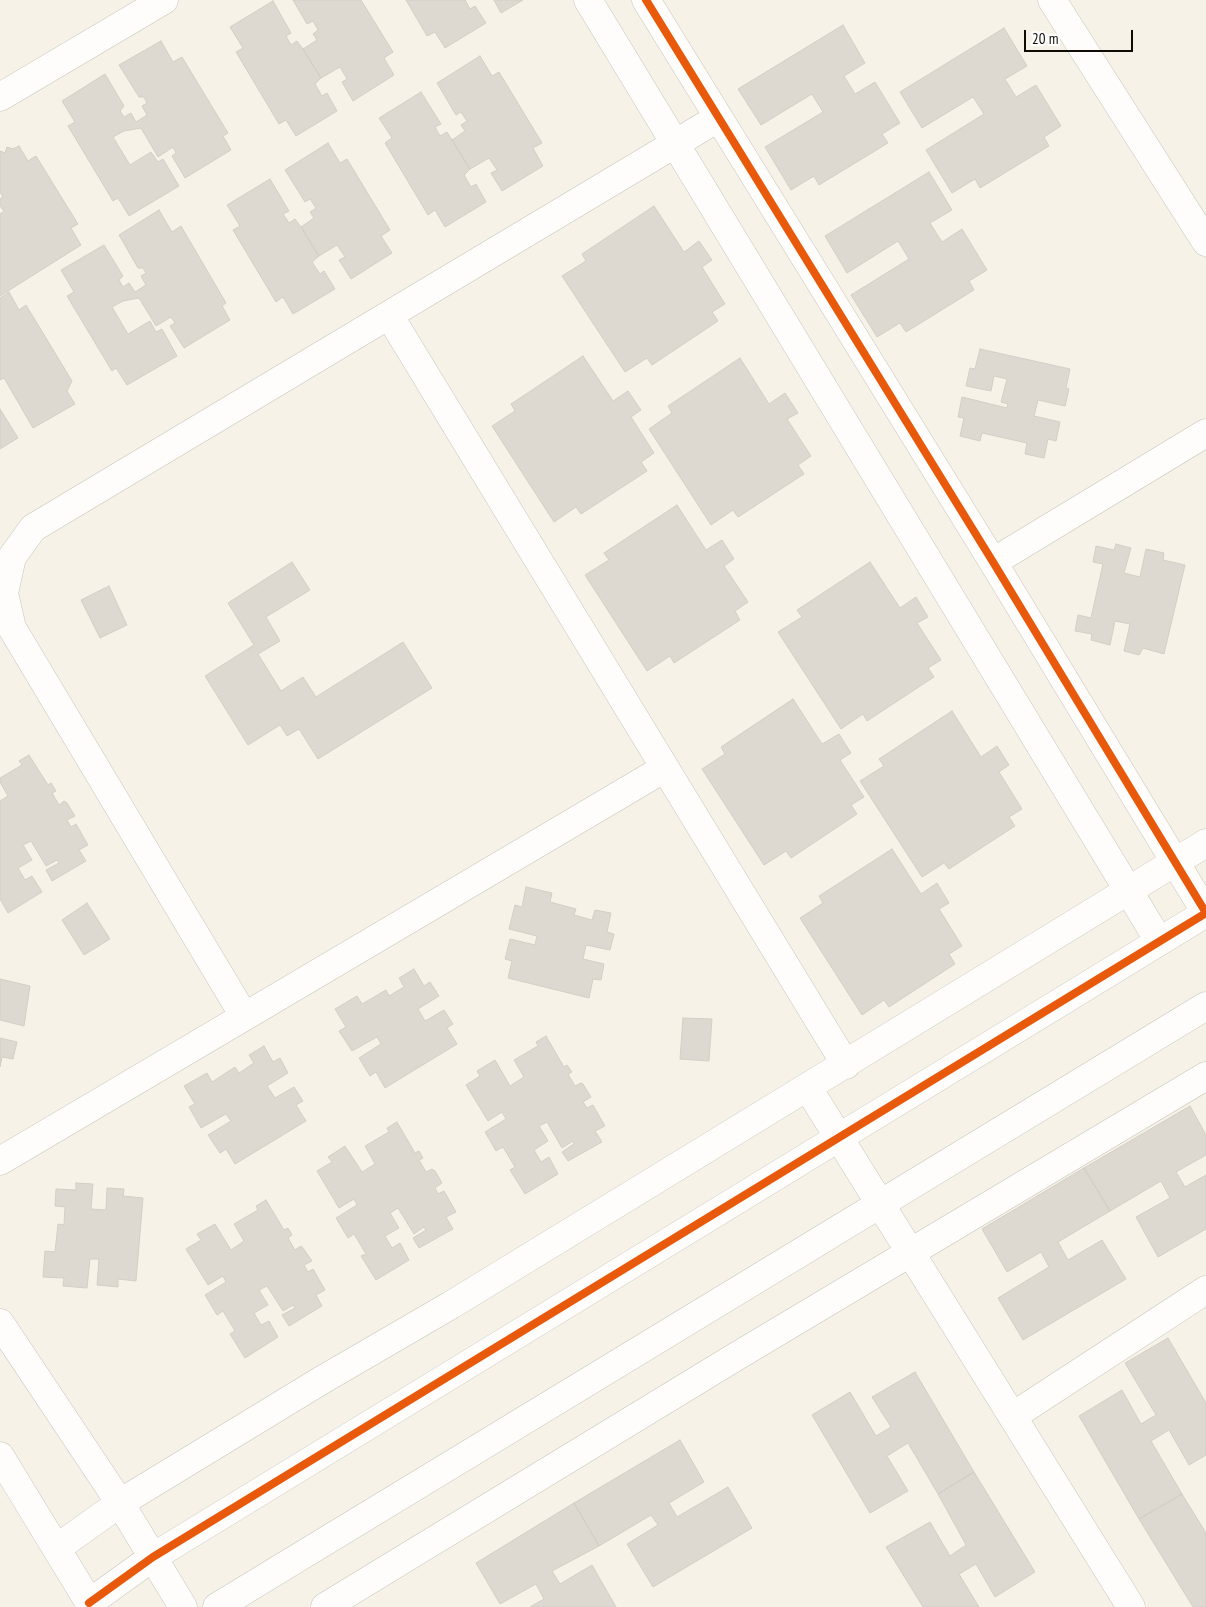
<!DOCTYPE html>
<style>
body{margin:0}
#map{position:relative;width:1206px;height:1607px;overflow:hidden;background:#f7f2e7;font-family:"PT Sans Narrow",sans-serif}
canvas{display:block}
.scale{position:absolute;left:1024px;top:30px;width:109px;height:22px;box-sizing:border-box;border:2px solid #0e0c05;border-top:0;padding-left:6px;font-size:15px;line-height:18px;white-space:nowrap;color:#0e0c05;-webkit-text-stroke:4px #fff;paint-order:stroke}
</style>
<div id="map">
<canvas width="1206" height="1607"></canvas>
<div class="scale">20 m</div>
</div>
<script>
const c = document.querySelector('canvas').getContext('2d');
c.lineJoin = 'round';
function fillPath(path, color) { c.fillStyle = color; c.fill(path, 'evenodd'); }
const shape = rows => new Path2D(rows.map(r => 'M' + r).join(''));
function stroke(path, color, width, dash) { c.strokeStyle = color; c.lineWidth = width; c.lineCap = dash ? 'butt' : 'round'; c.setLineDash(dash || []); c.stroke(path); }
const building = shape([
 [293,0,361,0,393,52,384,58,394,75,353,101,342,82,347,79,340,67,321,78,303,49,317,40,313,34,318,30,313,21,307,24,293,0],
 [406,0,465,0,470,9,475,6,486,23,445,48,435,32,427,36,406,0],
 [494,0,523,0,501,13,494,0],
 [273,1,291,33,286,36,291,45,297,41,303,49,321,78,315,84,322,96,327,93,337,111,296,136,286,120,279,124,236,52,243,48,230,27,273,1],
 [843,25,865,63,844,76,855,94,875,82,900,123,882,134,888,143,819,185,814,176,791,190,765,147,823,112,812,94,761,125,738,89,843,25],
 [1004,28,1027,66,1005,79,1016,97,1036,85,1061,126,1044,137,1049,146,980,188,975,179,952,193,926,150,984,114,973,97,922,128,900,92,1004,28],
 [161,41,173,62,182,57,228,133,223,136,231,150,185,178,172,156,176,153,173,147,158,157,141,128,124,131,113,137,130,165,151,152,158,162,163,159,179,186,129,216,118,198,113,201,68,126,75,122,62,101,105,74,124,106,120,111,124,117,131,113,136,122,147,115,142,106,147,103,144,97,139,97,119,65,161,41],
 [480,56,492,76,499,72,542,143,533,148,543,166,502,191,491,173,497,170,489,158,470,169,452,140,465,131,461,125,467,121,461,112,456,115,437,83,480,56],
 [421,92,441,124,435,127,440,136,447,132,452,140,470,169,464,175,471,187,476,184,486,202,445,227,435,210,428,215,385,143,392,138,379,118,421,92],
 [328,143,340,163,347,159,390,230,381,236,392,253,351,279,339,260,345,257,337,245,319,256,301,227,314,218,310,212,316,208,310,199,305,202,285,170,328,143],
 [19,146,28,161,36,156,78,224,71,228,81,245,0,296,0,214,4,211,0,206,0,199,3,197,0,192,0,151,5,153,7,147,13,149,19,146],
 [929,172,952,210,930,223,942,242,962,229,987,270,969,281,974,290,906,332,900,323,877,337,851,295,909,259,898,241,847,273,825,236,929,172],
 [270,179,289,211,283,214,289,223,295,219,301,227,319,256,312,262,320,274,324,271,335,289,293,314,283,297,276,302,233,230,240,226,227,205,270,179],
 [654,206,684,252,699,241,712,260,702,267,725,304,712,312,718,321,652,365,647,358,625,372,562,276,586,261,582,254,654,206],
 [159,210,172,232,181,226,226,303,222,306,230,320,184,348,170,326,175,323,171,317,156,326,139,298,123,301,112,307,128,334,150,321,156,332,162,329,177,356,127,385,116,368,112,371,67,296,74,292,61,270,104,245,123,276,119,280,123,287,129,283,135,292,146,285,141,276,146,273,143,268,138,268,119,235,159,210],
 [9,292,19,310,26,305,72,381,67,391,75,404,33,428,4,378,0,380,0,298,9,292],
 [980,349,1070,369,1066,388,1069,389,1065,406,1038,400,1034,416,1060,422,1056,441,1048,439,1044,458,1025,454,1027,443,982,433,980,441,960,436,964,418,958,417,962,397,1007,408,1008,404,1001,402,1007,379,994,376,991,391,966,386,970,368,975,369,980,349],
 [583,356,613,401,628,391,641,410,631,417,654,453,641,462,647,471,581,514,576,507,554,522,492,426,515,411,511,404,583,356],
 [740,358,769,404,785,393,798,413,787,419,811,456,798,465,804,474,738,517,733,510,711,525,649,429,672,413,668,406,740,358],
 [0,409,18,438,0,449,0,409],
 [677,505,706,550,722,540,734,559,724,566,748,602,735,611,740,620,674,663,670,656,647,671,585,575,609,560,604,553,677,505],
 [1116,544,1131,548,1124,573,1140,577,1146,549,1164,553,1163,560,1185,565,1164,654,1143,648,1139,655,1124,651,1130,624,1115,621,1110,645,1091,640,1092,634,1075,631,1078,615,1091,618,1103,564,1093,562,1096,546,1114,550,1116,544],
 [292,562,310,590,266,617,280,641,258,654,281,691,303,677,316,697,403,642,432,688,318,759,299,729,287,736,280,725,248,745,205,676,254,645,228,603,292,562],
 [870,562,900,608,916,597,928,617,917,623,941,660,928,668,934,677,867,721,863,714,841,729,778,632,802,617,797,610,870,562],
 [109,586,127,625,100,638,81,600,109,586],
 [793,699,822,744,839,734,851,753,840,760,864,797,851,805,857,814,791,858,786,851,764,865,702,769,725,754,721,747,793,699],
 [952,711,981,757,997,746,1009,765,999,772,1022,809,1009,817,1015,826,949,869,944,863,922,877,860,781,884,766,879,759,952,711],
 [29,755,48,785,51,783,56,791,52,793,59,805,64,801,67,803,75,816,67,820,71,827,76,824,88,845,79,850,86,861,52,881,46,870,59,863,57,860,46,866,31,841,23,845,32,860,18,868,25,880,32,876,42,892,8,913,0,899,0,801,8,796,0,782,0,778,22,765,19,761,29,755],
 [892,849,921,894,937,883,949,903,939,909,962,946,949,954,955,964,889,1007,884,1000,862,1015,800,918,823,903,819,896,892,849],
 [526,887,552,893,550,902,576,909,574,915,592,920,595,910,611,913,607,932,614,934,610,950,586,945,583,959,604,964,601,980,593,979,589,998,508,978,512,961,505,959,510,939,535,945,537,936,509,929,515,905,522,907,526,887],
 [87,903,110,939,84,955,62,920,87,903],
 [414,969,424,986,430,982,439,996,418,1009,425,1021,444,1010,453,1024,447,1028,457,1044,385,1088,376,1072,370,1076,359,1058,381,1044,377,1037,352,1051,339,1031,346,1027,335,1009,357,996,362,1004,386,990,389,996,404,987,399,978,414,969],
 [0,979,30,986,24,1026,0,1020,0,979],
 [683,1018,712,1019,709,1061,680,1059,683,1018],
 [546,1036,564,1067,567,1065,572,1072,568,1074,575,1086,581,1083,583,1084,591,1097,583,1102,587,1108,593,1105,605,1126,595,1131,602,1142,568,1161,562,1152,574,1144,573,1141,562,1148,547,1122,539,1126,548,1141,534,1150,541,1162,549,1157,558,1174,525,1194,510,1170,515,1167,503,1147,496,1151,485,1132,506,1119,502,1112,488,1121,466,1085,480,1076,477,1071,495,1060,510,1086,524,1077,514,1060,538,1046,536,1042,546,1036],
 [0,1038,17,1042,13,1059,2,1057,0,1067,0,1038],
 [264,1046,273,1062,280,1058,288,1073,267,1086,275,1098,294,1087,303,1101,296,1105,306,1121,235,1164,226,1149,220,1153,208,1135,231,1121,226,1114,201,1128,189,1107,195,1104,184,1086,207,1073,212,1082,235,1067,239,1073,254,1063,249,1055,264,1046],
 [1190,1106,1206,1135,1206,1155,1176,1172,1185,1187,1206,1175,1206,1229,1158,1257,1136,1217,1170,1198,1161,1181,1110,1211,1084,1168,1190,1106],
 [397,1122,415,1153,419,1151,423,1158,419,1160,426,1172,432,1169,435,1171,442,1183,435,1188,438,1194,444,1191,456,1212,446,1217,453,1229,419,1248,413,1238,426,1230,424,1227,414,1234,398,1208,390,1213,399,1228,385,1236,392,1248,400,1243,409,1260,376,1280,361,1256,366,1254,354,1234,348,1238,336,1218,357,1205,354,1199,339,1208,317,1171,332,1162,328,1157,345,1146,362,1172,375,1164,365,1146,389,1132,387,1128,397,1122],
 [1084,1168,1110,1211,1058,1242,1068,1260,1102,1240,1126,1279,1023,1340,998,1298,1049,1267,1041,1252,1007,1272,982,1229,1084,1168],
 [76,1183,93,1184,91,1209,106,1210,107,1188,124,1189,123,1196,143,1198,136,1281,118,1279,118,1287,97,1285,99,1259,90,1259,87,1288,63,1286,64,1278,43,1277,45,1251,55,1252,58,1224,64,1225,65,1207,55,1206,56,1189,76,1190,76,1183],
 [266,1200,284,1230,288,1228,292,1235,288,1238,295,1250,301,1246,303,1248,312,1261,304,1265,308,1272,313,1269,325,1290,316,1295,322,1306,289,1326,282,1315,295,1308,293,1305,283,1311,267,1286,259,1290,268,1305,254,1313,261,1325,269,1321,278,1337,245,1358,230,1334,235,1331,223,1311,217,1315,205,1295,226,1282,223,1276,208,1285,186,1249,201,1240,197,1234,215,1224,231,1250,244,1241,234,1224,258,1210,256,1206,266,1200],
 [1168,1338,1206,1403,1206,1455,1189,1465,1169,1430,1151,1441,1182,1494,1139,1519,1079,1416,1122,1390,1141,1424,1156,1415,1125,1363,1168,1338],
 [915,1372,974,1472,938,1494,908,1443,887,1456,908,1491,870,1513,812,1415,850,1392,876,1436,891,1427,872,1397,915,1372],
 [680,1440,704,1482,669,1503,677,1517,728,1487,752,1528,653,1587,627,1544,658,1525,651,1515,599,1546,574,1503,680,1440],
 [974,1472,1035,1572,995,1597,976,1564,959,1574,979,1607,923,1607,886,1547,930,1522,950,1556,966,1545,938,1494,974,1472],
 [1182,1494,1206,1533,1206,1607,1193,1607,1139,1519,1182,1494],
 [574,1503,599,1546,552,1571,560,1584,592,1565,616,1607,530,1607,544,1599,536,1584,500,1604,476,1563,574,1503]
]);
const minor = shape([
 [588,0,1159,941],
 [646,0,993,562,1206,913],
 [1052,0,1206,242],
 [389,315,846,1065],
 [993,562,1206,433],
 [244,1016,12,628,4,593,12,557,33,528,718,118],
 [808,1088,1131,1607],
 [0,1161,665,768],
 [1013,1416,1206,1290],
 [57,1548,120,1503,322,1380,451,1305,1206,843],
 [325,1607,737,1356,1206,1076]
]);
const tertiary = shape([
 [0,97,164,0],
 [0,1323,120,1503,183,1607],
 [0,1456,92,1607],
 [89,1603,153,1557,1206,913],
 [217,1607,1206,1006]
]);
const cycleway = shape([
 [89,1603,153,1557,1206,913,993,562,646,0]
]);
fillPath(building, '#ddd9d1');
stroke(building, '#d3cec5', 1);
stroke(minor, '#c8c4bc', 29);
stroke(tertiary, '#c8c4bc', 29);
stroke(minor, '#fefdfb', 28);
stroke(tertiary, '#fefdfb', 28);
stroke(cycleway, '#e8590c', 8);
</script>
